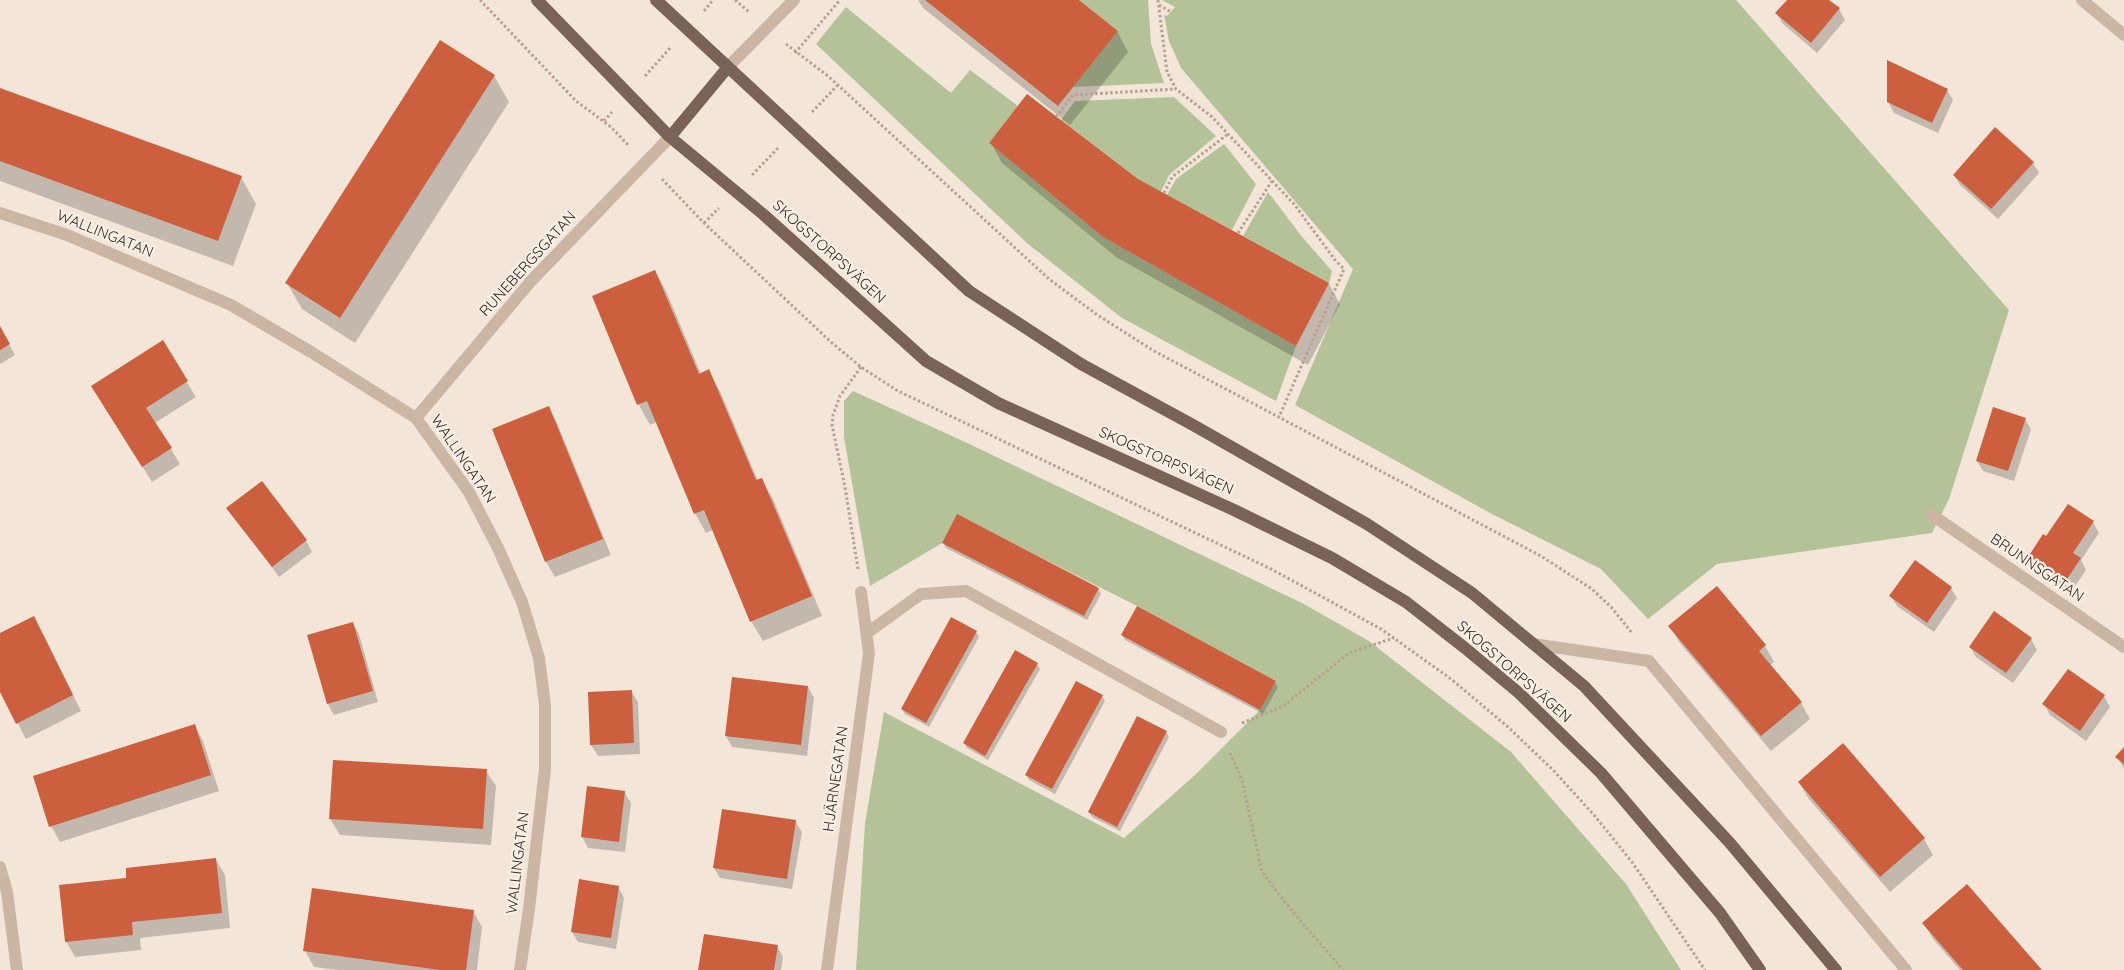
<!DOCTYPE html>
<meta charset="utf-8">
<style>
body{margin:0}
canvas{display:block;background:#f3e6d9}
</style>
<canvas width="2124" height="970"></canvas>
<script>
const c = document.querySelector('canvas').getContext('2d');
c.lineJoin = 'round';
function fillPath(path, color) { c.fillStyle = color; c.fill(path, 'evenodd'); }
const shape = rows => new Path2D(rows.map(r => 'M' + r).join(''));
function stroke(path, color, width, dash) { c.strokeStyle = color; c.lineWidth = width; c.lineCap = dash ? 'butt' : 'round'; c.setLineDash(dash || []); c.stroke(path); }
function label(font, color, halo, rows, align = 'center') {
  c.font = font + ' Quicksand,sans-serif'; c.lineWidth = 4.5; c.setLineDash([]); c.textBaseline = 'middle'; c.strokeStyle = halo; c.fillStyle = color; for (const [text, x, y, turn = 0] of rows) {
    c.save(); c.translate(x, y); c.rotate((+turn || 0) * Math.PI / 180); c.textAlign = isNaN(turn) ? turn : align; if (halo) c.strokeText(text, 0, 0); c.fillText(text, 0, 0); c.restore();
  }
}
const green = shape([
 [1079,0,1148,0,1151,44,1164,83,1073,87,1118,31],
 [1162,0,1736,0,2009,310,1949,499,1932,533,1717,564,1648,619,1601,569,1492,514,1295,405,1353,269,1181,68,1169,41,1164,15,1167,16,1175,7],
 [846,7,951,93,970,70,1018,106,989,143,1103,237,1296,346,1276,401,1122,318,1028,244,816,44],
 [1174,97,1216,136,1169,175,1161,192,1138,179,1061,120,1075,101],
 [1224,144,1256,184,1232,230,1167,195,1176,179],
 [1268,192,1303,238,1332,271,1329,283,1243,236],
 [853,391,963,441,1302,603,1369,641,1511,752,1626,884,1681,970,856,970,865,823,884,712,1124,838,1195,775,1260,710,1276,681,1137,606,957,515,942,543,870,586,844,437,844,401]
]);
const shadow = shape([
 [918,0,1077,0,1117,31,1128,52,1070,125,923,8],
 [1788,0,1827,0,1839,9,1845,20,1817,53,1783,24,1777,14],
 [494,76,509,102,355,343,302,309,287,283],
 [0,89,241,177,256,204,233,266,0,181],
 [1947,90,1953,100,1938,133,1894,113,1888,102],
 [991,143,1137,180,1329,284,1340,304,1308,365,1116,257,1002,163],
 [2033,163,2039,173,1998,219,1960,185,1954,175],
 [655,271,666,291,701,374,708,371,720,391,758,481,761,479,773,499,822,616,763,641,751,621,713,530,706,533,695,513,657,422,650,425,639,405,594,297],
 [0,328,15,355,0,364],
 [162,342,196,397,155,423,180,464,152,482,102,402],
 [548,408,557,423,611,555,555,577,546,562,493,430],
 [2025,419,2031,429,2014,481,1983,471,1977,461],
 [228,508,306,541,312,552,279,577],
 [2093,522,2099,533,2081,560,2086,570,2071,592,2036,568,2030,557,2046,538],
 [943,543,1098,588,1101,594,1087,620,946,548],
 [1716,587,1765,646,1774,662,1769,666,1801,703,1810,719,1771,751,1679,642,1670,626],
 [1951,588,1957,598,1934,632,1897,606,1891,596],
 [353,623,359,634,378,702,334,715,328,704,309,636],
 [976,632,979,637,929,727,905,714,902,709],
 [43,634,81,711,26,739,0,689,0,635],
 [1122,635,1275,682,1278,687,1263,714,1125,640],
 [2031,639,2037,650,2013,683,1976,657,1970,647],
 [1037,664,1040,669,988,760,967,748,964,743],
 [733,678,808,687,814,698,807,756,732,747,726,736],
 [631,691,638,702,640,754,598,756,591,745,589,693],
 [1102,696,1105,701,1055,794,1029,780,1026,775],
 [2104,696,2110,707,2086,741,2050,715,2044,704],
 [194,725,203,741,219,791,60,842,51,826],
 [1166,732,1169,737,1120,831,1092,817,1089,812],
 [1842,745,1924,839,1933,855,1890,892,1808,798,1799,782],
 [2124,749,2124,769,2117,757],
 [486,771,496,786,491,845,340,835,330,819],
 [588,788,624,792,631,803,625,852,588,848,582,837],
 [795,821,802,832,792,889,720,878,714,868],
 [216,860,225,875,230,928,140,938,141,950,75,957,66,941,128,879],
 [618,887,624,898,616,949,578,942,572,932],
 [473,911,482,927,477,970,337,970,314,967,305,951],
 [1924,923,2040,970,1960,970,1933,939],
 [777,946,783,957,781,970,699,970]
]);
const building = shape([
 [925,0,1079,0,1118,31,1058,106],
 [1787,0,1829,0,1840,8,1811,43,1775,13],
 [440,40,495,75,340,318,285,283],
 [1887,60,1948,89,1932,123,1887,102],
 [0,88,242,176,218,241,0,161],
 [1027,94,1138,179,1329,283,1296,346,1103,237,989,143],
 [1995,127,2034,162,1991,209,1953,175],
 [655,270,699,374,709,369,756,480,762,478,812,596,750,622,704,510,694,514,647,401,637,405,592,296],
 [0,326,10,344,0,350],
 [163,340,188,381,146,408,172,448,142,467,91,386],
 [549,406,603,539,545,562,492,429],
 [1993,407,2026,418,2008,471,1976,461],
 [262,481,307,540,272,567,226,508],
 [2068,504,2094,521,2073,553,2081,558,2065,582,2028,557,2043,534,2046,536],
 [957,514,1099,588,1084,616,942,543],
 [1915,560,1952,587,1927,623,1889,596],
 [1717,586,1766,645,1759,651,1802,702,1761,736,1668,626],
 [1137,606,1276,681,1260,710,1121,635],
 [1994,611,2032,638,2006,673,1969,647],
 [34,616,73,695,16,724,0,692,0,633],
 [951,617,977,631,926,723,901,709],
 [353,622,373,691,327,704,307,635],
 [1015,650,1038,663,985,756,963,743],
 [2068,669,2105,695,2080,731,2042,704],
 [732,677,808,686,801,745,725,736],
 [1076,681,1103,695,1052,789,1025,775],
 [632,690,634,743,590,745,588,692],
 [1137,716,1167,731,1117,827,1088,812],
 [195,724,211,775,49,827,33,776],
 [1843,743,1925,838,1880,877,1798,782],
 [2124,747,2124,764,2115,757],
 [333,760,487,769,483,829,329,819],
 [587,786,625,791,619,842,581,837],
 [722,809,796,820,787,879,713,868],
 [216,858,222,913,132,922,133,935,65,942,59,885,126,878,126,868],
 [579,879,619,886,611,938,571,932],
 [1967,884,2042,970,1963,970,1922,923],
 [312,888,474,910,466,970,440,970,303,951],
 [704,934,778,945,774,970,698,970]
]);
const path = shape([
 [480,0,576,101,611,127,629,146],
 [735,0,749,12],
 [1158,0,1167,72,1176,89,1212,117,1294,204,1335,260,1344,269,1279,417],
 [1159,5,1171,12],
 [704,11,713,0],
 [786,44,828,76,1049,279,1096,314,1154,351,1541,556,1592,589,1611,607,1632,633],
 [795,53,840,0],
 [645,76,671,47],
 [812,112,838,85],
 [1056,117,1073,95,1176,89],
 [604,121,612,112],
 [752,175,779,147],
 [662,179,704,223,832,343,861,367,898,391,1271,569,1381,629,1451,679,1508,727,1553,770,1594,815,1632,862,1705,970],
 [1164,193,1172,177,1228,134],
 [704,223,719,208],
 [1238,233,1272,181],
 [858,569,845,487,832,425,833,415,840,396,861,367],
 [1242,723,1282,707,1349,653,1394,638],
 [1230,753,1242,780,1262,872,1292,911,1343,970]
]);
const minor = shape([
 [2082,0,2124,35],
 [728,67,794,0],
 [0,213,67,235,231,305,311,352,416,418,469,492,498,548,522,602,539,658,545,705,545,769,529,909,520,970],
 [416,418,531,281,670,137],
 [1932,515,2124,647],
 [867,633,921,594,966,591,1221,732],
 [1533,644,1649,661,1906,970],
 [0,867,7,892,17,970],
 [827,970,869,653,861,592]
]);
const major = shape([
 [537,0,670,137,764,215,926,361,998,403,1234,510,1332,558,1406,602,1465,648,1519,693,1601,773,1720,913,1760,970],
 [656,0,969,291,1081,364,1193,425,1367,524,1472,593,1584,686,1730,843,1836,970],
 [670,137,728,67]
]);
const streetNames = [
 ["WALLINGATAN",105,234,22],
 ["SKOGSTORPSVÄGEN",829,252,42],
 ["RUNEBERGSGATAN",528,264,-48],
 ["WALLINGATAN",463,459,56],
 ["SKOGSTORPSVÄGEN",1166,461,24],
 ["BRUNNSGATAN",2037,568,34],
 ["SKOGSTORPSVÄGEN",1514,672,41],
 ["HJÄRNEGATAN",836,779,-82],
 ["WALLINGATAN",518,863,-83]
];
fillPath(green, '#b4c298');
fillPath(shadow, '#0003');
fillPath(building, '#cc5f3e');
stroke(path, '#b7a08f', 3, [2.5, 2.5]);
stroke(minor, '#cbb6a4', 12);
stroke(major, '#796256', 12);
label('15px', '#362b26', '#faf0e5', streetNames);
</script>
